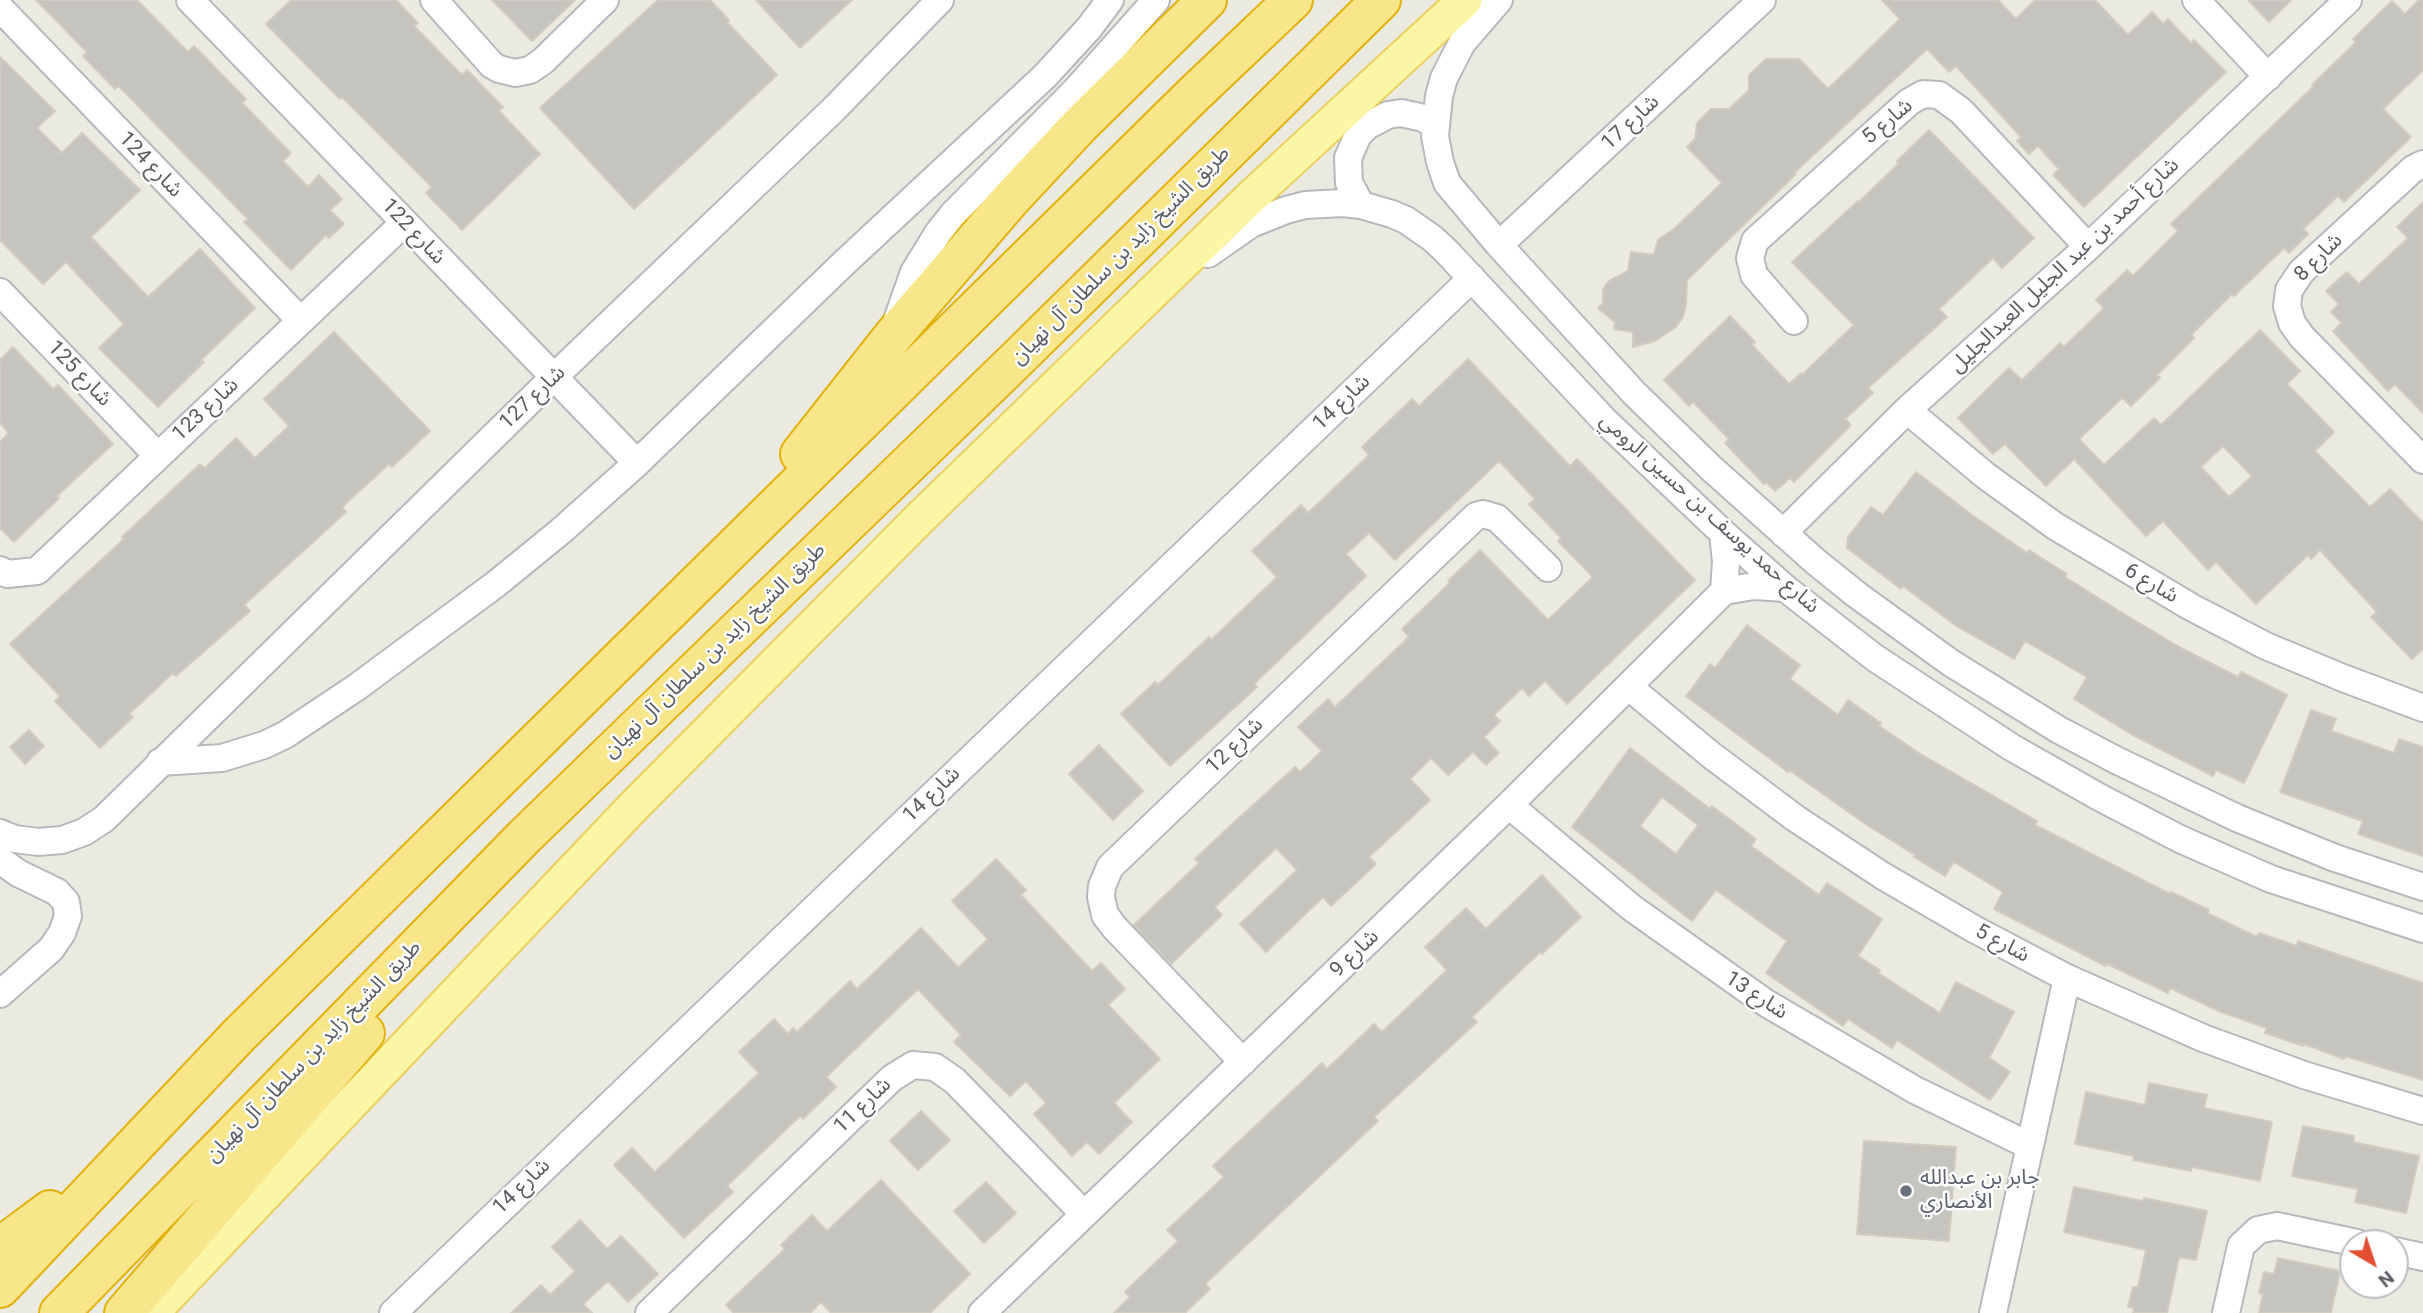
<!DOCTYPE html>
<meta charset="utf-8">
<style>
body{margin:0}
#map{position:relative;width:2423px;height:1313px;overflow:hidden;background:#ebeae0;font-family:Roboto,sans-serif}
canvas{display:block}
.north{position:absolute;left:2339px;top:1229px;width:70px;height:70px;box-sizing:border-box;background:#fff;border:2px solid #bdbec0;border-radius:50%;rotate:141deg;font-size:19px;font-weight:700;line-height:28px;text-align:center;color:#595c61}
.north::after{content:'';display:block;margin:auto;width:24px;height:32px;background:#e14e31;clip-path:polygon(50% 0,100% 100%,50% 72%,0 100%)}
</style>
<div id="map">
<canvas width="2423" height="1313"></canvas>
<div class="north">N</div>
</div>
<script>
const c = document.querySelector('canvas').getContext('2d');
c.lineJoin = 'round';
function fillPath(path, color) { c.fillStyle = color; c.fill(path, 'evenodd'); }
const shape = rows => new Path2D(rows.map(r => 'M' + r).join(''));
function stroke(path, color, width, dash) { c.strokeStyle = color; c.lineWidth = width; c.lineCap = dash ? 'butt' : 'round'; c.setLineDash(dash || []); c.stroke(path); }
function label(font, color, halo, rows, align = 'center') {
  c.font = font + ' Roboto,"Noto Sans Arabic",sans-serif'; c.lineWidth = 5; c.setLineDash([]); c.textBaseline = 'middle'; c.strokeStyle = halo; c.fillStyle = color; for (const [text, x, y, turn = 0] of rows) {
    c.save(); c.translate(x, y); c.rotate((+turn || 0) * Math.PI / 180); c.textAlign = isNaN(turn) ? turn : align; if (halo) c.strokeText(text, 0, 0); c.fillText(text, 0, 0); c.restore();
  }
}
const building = shape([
 [36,0,137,0,188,52,194,46,246,99,242,103,291,153,283,161,308,187,319,175,342,199,330,210,344,224,329,238,326,235,291,270,244,222,248,219,193,163,119,86,115,89,83,56,87,52,36,0],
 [291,0,396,0,418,23,414,26,462,75,467,70,503,107,499,111,540,154,462,230,426,193,432,187,342,97,340,99,266,24,291,0],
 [492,0,575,0,532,41,492,0],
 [658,0,710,0,729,20,727,22,777,75,634,209,540,108,658,0],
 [756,0,852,0,800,48,756,0],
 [1882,0,1998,0,2016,19,2035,0,2095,0,2128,35,2152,12,2163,24,2168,19,2191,43,2194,40,2226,72,2084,207,2053,175,2059,169,2038,146,2029,154,2017,141,2021,137,1956,66,1949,72,1927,49,1794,173,1796,174,1687,280,1686,304,1683,317,1676,327,1655,341,1633,347,1633,332,1614,329,1615,322,1598,308,1603,303,1603,289,1609,281,1628,271,1631,252,1654,255,1658,240,1675,228,1722,183,1687,147,1695,139,1697,123,1711,109,1729,109,1749,90,1749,75,1766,59,1799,59,1828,89,1900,19,1882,0],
 [2248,0,2291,0,2269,22,2248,0],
 [2419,0,2423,0,2423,70,2383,109,2411,137,2344,202,2338,196,2303,229,2308,234,2289,253,2284,248,2234,296,2232,294,2191,335,2194,338,2157,375,2160,378,2131,406,2122,398,2079,439,2104,465,2154,418,2161,425,2260,330,2300,371,2287,384,2334,432,2315,451,2370,507,2390,489,2423,523,2423,649,2412,659,2371,617,2377,612,2320,550,2311,559,2308,555,2256,604,2216,562,2208,570,2163,521,2146,536,2074,459,2046,486,2005,444,1993,454,1958,418,2009,368,2022,380,2060,343,2064,347,2104,308,2096,300,2127,270,2133,276,2178,231,2171,224,2314,86,2312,85,2356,42,2353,39,2392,1,2405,14,2419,0],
 [2223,446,2252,476,2229,497,2201,467,2223,446],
 [0,57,55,111,37,128,62,153,82,133,140,190,91,237,148,297,200,249,255,308,201,360,204,362,158,407,99,348,124,324,66,262,43,284,0,240,0,57],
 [1929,130,2034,238,2002,268,1993,258,1939,309,1947,317,1868,388,1873,393,1845,419,1851,425,1794,482,1790,478,1775,491,1766,482,1764,484,1725,443,1729,439,1693,402,1689,406,1664,380,1730,316,1755,342,1752,345,1789,384,1801,373,1802,375,1854,325,1792,262,1858,201,1859,202,1899,163,1897,161,1929,130],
 [2423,202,2423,413,2395,384,2388,391,2333,331,2342,323,2331,312,2339,304,2326,291,2347,272,2359,284,2408,238,2397,227,2423,202],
 [334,332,430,431,392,467,389,464,342,507,346,512,244,605,250,611,176,676,173,673,129,714,133,717,100,748,55,701,60,696,10,644,124,539,122,537,200,464,205,468,236,438,255,458,289,426,264,399,334,332],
 [13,347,53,389,58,385,113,444,57,496,59,498,14,542,0,528,0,442,9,433,0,423,0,360,13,347],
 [1468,359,1570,466,1577,459,1695,580,1567,704,1545,681,1529,696,1522,688,1494,715,1500,721,1484,737,1499,753,1486,765,1473,752,1448,775,1431,758,1410,779,1430,800,1369,857,1376,864,1331,906,1323,897,1266,952,1240,924,1297,870,1276,848,1215,907,1222,915,1171,964,1134,925,1199,863,1195,859,1228,828,1295,767,1300,772,1322,751,1298,727,1328,699,1335,707,1409,637,1402,629,1450,583,1448,581,1480,550,1548,620,1593,577,1558,541,1561,538,1529,504,1535,499,1499,461,1395,560,1369,533,1346,554,1366,576,1254,684,1257,687,1170,766,1121,714,1155,682,1158,685,1209,637,1211,640,1277,577,1252,551,1301,505,1308,513,1369,455,1362,447,1412,399,1419,406,1468,359],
 [1916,472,1972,515,2027,553,2029,550,2067,574,2065,577,2119,611,2181,648,2238,677,2241,672,2287,695,2244,783,2216,770,2213,776,2131,734,2074,699,2087,677,2025,641,2014,659,1955,625,1903,586,1901,589,1847,548,1848,537,1871,507,1883,515,1916,472],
 [1747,625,1800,665,1790,679,1838,715,1848,700,1881,723,1879,726,1922,755,2037,821,2035,825,2170,894,2171,892,2209,910,2207,913,2257,937,2259,933,2297,946,2298,941,2423,983,2423,1080,2345,1056,2344,1059,2304,1044,2303,1046,2265,1033,2267,1028,2221,1012,2170,988,2168,993,2107,964,2106,966,1994,909,2003,892,1954,862,1945,876,1914,857,1915,855,1867,825,1789,770,1788,772,1686,696,1710,664,1715,668,1747,625],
 [2311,710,2336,719,2331,731,2394,753,2399,739,2423,747,2423,856,2358,834,2363,821,2280,792,2311,710],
 [29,730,44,746,25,764,10,747,29,730],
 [1099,745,1143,791,1113,820,1069,774,1099,745],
 [1630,748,1710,809,1712,806,1756,839,1751,846,1819,895,1827,883,1882,919,1858,956,1880,970,1878,973,1940,1013,1956,982,2014,1012,1989,1058,2010,1072,1990,1100,1897,1040,1892,1048,1848,1019,1843,1026,1766,973,1787,941,1716,890,1692,921,1572,827,1630,748],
 [1662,797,1698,825,1676,854,1640,826,1662,797],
 [996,859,1026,890,1021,895,1092,971,1101,963,1125,989,1108,1005,1160,1059,1114,1103,1132,1122,1099,1154,1087,1142,1072,1156,1034,1114,1046,1103,1026,1081,1010,1096,954,1042,961,1035,918,989,826,1077,836,1087,803,1119,800,1116,727,1186,733,1192,684,1238,614,1165,632,1148,655,1172,759,1073,739,1052,774,1019,788,1034,793,1028,797,1032,850,981,857,989,921,928,958,967,964,962,988,939,952,901,996,859],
 [1542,875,1581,917,1542,954,1540,952,1472,1017,1477,1022,1374,1117,1378,1121,1205,1284,1210,1289,1185,1313,1114,1313,1130,1297,1125,1292,1178,1241,1167,1230,1224,1177,1213,1166,1322,1063,1327,1069,1374,1024,1382,1032,1447,970,1425,947,1466,908,1486,929,1542,875],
 [2149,1083,2207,1095,2204,1108,2272,1122,2260,1181,2192,1167,2191,1171,2133,1160,2134,1156,2075,1144,2086,1092,2145,1105,2149,1083],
 [921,1111,950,1140,918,1170,890,1141,921,1111],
 [2303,1126,2354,1136,2353,1142,2419,1156,2406,1213,2355,1202,2358,1189,2292,1176,2303,1126],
 [1864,1141,1956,1147,1949,1241,1857,1234,1864,1141],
 [881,1180,970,1274,930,1313,831,1313,821,1302,810,1313,734,1313,726,1305,785,1249,781,1245,812,1215,827,1231,881,1180],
 [986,1182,1016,1213,984,1243,954,1211,986,1182],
 [2074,1187,2143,1201,2144,1198,2207,1211,2196,1260,2179,1257,2167,1313,2133,1313,2134,1308,2128,1307,2133,1287,2138,1287,2146,1250,2064,1232,2074,1187],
 [580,1220,607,1249,621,1236,658,1274,628,1302,608,1281,583,1304,592,1313,511,1313,541,1285,550,1295,575,1271,552,1247,580,1220],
 [2278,1258,2340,1271,2331,1313,2259,1313,2263,1294,2259,1293,2264,1272,2274,1274,2278,1258]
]);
const minor = shape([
 [190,0,637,463],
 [434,0,492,65,499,69,515,73,530,70,543,61,605,0],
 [1499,0,1462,43,1444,78,1439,96,1435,136,1440,162,1447,183,1499,245,1634,393,1711,468,1816,562,1857,595,1951,663,2059,730,2116,760,2237,818,2335,858,2423,887],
 [2196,0,2268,77],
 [0,8,301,321],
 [2423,164,2413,169,2301,272,2289,290,2287,306,2292,323,2302,337,2423,460],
 [1361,205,1349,183,1348,158,1358,135,1367,126,1388,115,1401,113,1424,118,1436,127],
 [1499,245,1762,0],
 [1208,254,1251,224,1286,210,1305,205,1343,203,1361,205,1392,214,1406,220,1432,238,1446,251,1605,421,1723,533,1785,588,1875,658,2011,747,2099,797,2180,839,2271,879,2423,929],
 [0,292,158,456],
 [1794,321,1754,275,1750,258,1755,241,1909,102,1923,94,1939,95,1961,111,2088,247],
 [895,326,914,272,938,233,953,214,1076,90,1156,0],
 [1907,410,1986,476,2055,526,2191,607,2266,646,2343,678,2423,708],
 [1723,533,1726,562,1724,591],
 [1783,533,1907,410,2088,247,2348,0],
 [0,570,7,574,37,571,404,223],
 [1724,591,1754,586,1785,588],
 [1629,687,1711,755,1795,818,1883,876,1974,929,2067,978,2203,1038,2304,1075,2423,1111],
 [160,762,222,758,264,745,285,735,357,687,496,584,561,531,637,463,844,263,1045,76,1089,28,1110,0],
 [1509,805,1632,908,1766,1003,1915,1090,2030,1146],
 [0,833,15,839,38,842,62,840,84,832,104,819,554,377,835,108,940,0],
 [0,860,18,873,57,892,66,902,68,916,62,933,51,949,0,994],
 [1243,1062,1115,928,1105,915,1101,897,1102,886,1110,867,1476,516,1483,514,1497,518,1548,568],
 [2395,1251,2423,1257],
 [393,1313,1472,278],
 [649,1313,892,1078,913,1065,935,1067,955,1081,1084,1214],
 [982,1313,1509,805,1724,591],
 [1993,1313,2067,978],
 [2226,1313,2241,1246,2258,1230,2277,1226,2357,1243]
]);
const major = shape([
 [152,1313,634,806,920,518,1249,199,1465,0]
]);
const highway = shape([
 [800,454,893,336,1010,200,1080,125,1207,0],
 [0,1247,50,1210],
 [0,1288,239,1035,1194,94,1293,0],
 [59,1313,525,836,1016,360,1381,0],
 [124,1313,365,1033]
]);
const markers = [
 [1906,1191,7,"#6b7280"]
];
const streetNames = [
 ["شارع 5",1888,122,-40],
 ["شارع 17",1631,123,-43],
 ["شارع 124",150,165,46],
 ["شارع 122",413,232,46],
 ["طريق الشيخ زايد بن سلطان آل نهيان",1121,256,-45],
 ["شارع 8",2319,258,-45],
 ["شارع أحمد بن عبد الجليل العبدالجليل",2065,266,-43],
 ["شارع 125",79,374,46],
 ["شارع 127",533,398,-44],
 ["شارع 14",1342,403,-44],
 ["شارع 123",206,410,-43],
 ["شارع حمد يوسف بن حسين الرومي",1709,514,42],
 ["شارع 6",2151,584,30],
 ["طريق الشيخ زايد بن سلطان آل نهيان",715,651,-44],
 ["شارع 12",1235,746,-44],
 ["شارع 14",932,795,-44],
 ["شارع 5",2002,944,28],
 ["شارع 9",1355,954,-44],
 ["شارع 13",1756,996,33],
 ["طريق الشيخ زايد بن سلطان آل نهيان",314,1052,-46],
 ["شارع 11",863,1106,-44],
 ["شارع 14",522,1187,-44]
];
const worshipNames = [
 ["جابر بن عبدالله",1920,1179],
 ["الأنصاري",1920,1203]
];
fillPath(building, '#c6c4be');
stroke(building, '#d0ccbf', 2);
stroke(minor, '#b6b8bd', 30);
stroke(major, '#eacf5b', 37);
stroke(highway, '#e2b10a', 42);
stroke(minor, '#fff', 26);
stroke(major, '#fbf5a6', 33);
stroke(highway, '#f8e68b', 38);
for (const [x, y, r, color] of markers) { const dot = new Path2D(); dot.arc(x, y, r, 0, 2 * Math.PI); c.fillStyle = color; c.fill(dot); stroke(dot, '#fff', 2.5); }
label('21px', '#595c61', '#fff', streetNames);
label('21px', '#5b616d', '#fff', worshipNames, 'left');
</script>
